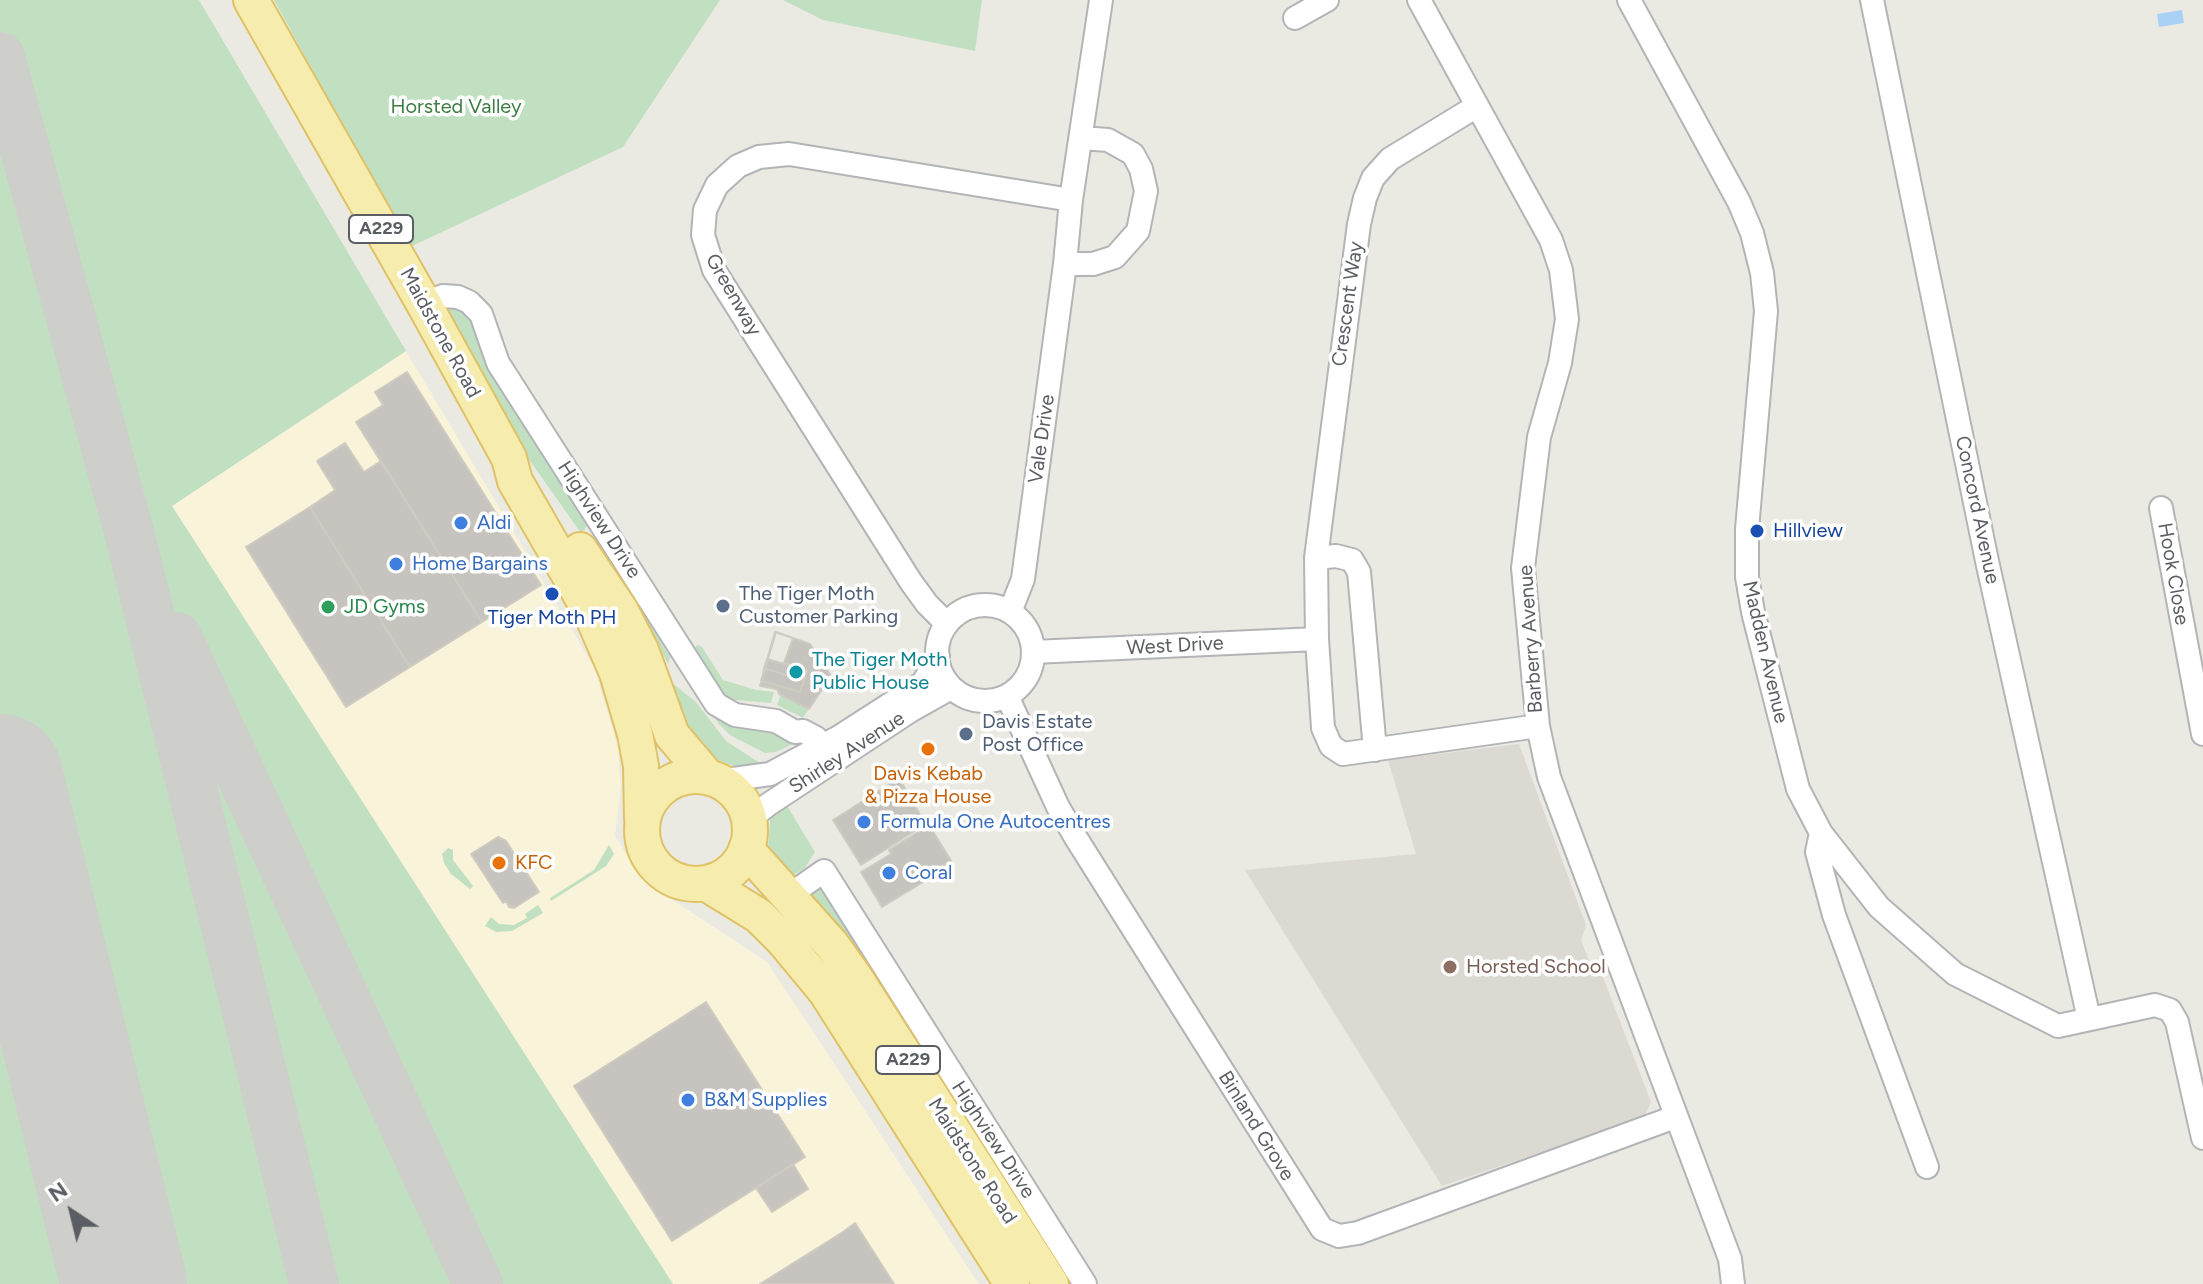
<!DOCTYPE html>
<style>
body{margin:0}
#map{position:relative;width:2203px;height:1284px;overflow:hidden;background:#ebeae2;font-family:Figtree,sans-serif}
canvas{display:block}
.north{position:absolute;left:32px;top:1172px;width:80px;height:80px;-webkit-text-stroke:6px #fff;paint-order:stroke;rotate:325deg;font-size:22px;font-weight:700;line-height:32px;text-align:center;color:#5a5d61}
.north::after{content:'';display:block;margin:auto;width:28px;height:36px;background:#5a5d61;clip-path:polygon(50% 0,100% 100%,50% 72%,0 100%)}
</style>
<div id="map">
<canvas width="2203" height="1284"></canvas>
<div class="north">N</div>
</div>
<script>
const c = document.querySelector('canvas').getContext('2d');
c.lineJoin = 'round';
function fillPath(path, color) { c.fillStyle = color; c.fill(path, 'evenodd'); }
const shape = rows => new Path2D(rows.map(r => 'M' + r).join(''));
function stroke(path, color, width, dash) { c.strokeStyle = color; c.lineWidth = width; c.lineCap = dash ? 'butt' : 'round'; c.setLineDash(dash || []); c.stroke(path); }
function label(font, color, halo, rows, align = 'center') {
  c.font = font + ' Figtree,sans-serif'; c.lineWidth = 7; c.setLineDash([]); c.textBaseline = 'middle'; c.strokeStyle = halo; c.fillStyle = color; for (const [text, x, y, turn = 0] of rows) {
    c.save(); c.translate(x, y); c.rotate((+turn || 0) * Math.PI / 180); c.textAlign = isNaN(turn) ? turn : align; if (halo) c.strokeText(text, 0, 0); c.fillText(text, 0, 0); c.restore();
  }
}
const commercial = shape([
 [406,351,594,667,618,747,621,787,615,836,635,868,648,884,767,962,979,1284,671,1284,172,506]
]);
const education = shape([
 [1519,744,1586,925,1581,940,1590,963,1601,972,1651,1102,1644,1117,1442,1186,1245,870,1416,854,1388,760]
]);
const green = shape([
 [0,0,199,0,406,351,172,506,673,1284,0,1284],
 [274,0,720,0,623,147,410,247],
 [783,0,982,0,975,51,823,20],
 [449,304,469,310,590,523,581,533,523,451,445,308],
 [622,580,670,657,668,664,660,649,652,652],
 [698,645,702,647,723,680,756,690,774,692,771,703,736,700,726,697,694,648],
 [666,678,696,702,726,741,763,765,743,769,712,758,696,749],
 [698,690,791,741,793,744,776,752,765,753,730,735,718,723],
 [781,694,809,709,803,718,777,705],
 [786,804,815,852,804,869,793,875,790,875,768,850,770,819],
 [609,845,614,854,606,866,551,901,550,898,594,870],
 [448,848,453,850,453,860,473,886,470,889,451,874,444,863,442,854],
 [817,888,822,888,1074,1284,1063,1284,809,896],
 [538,905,543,913,512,931,496,932,485,926,491,917,499,924,514,925,527,918,525,914]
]);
const water = shape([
 [2182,10,2184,23,2159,27,2157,14]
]);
const taxiway = shape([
 [0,57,130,536,314,1284],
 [177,637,478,1284]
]);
const runway = shape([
 [0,777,124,1284]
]);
const building = shape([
 [407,372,541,585,482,622,356,422,383,405,375,392,407,372],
 [345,443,364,472,381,461,482,622,410,667,310,507,335,490,317,461,345,443],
 [310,507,410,667,346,707,246,547,310,507],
 [775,632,793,638,784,663,807,670,800,692,761,681,775,632],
 [776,632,810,644,831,676,809,709,779,694,777,689,760,686,776,632],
 [767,659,806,670,804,681,764,668,767,659],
 [764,668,804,681,800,692,762,681,764,668],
 [899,778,921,816,924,816,921,827,861,865,833,820,899,778],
 [929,825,953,864,882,907,861,872,891,854,889,850,929,825],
 [498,837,506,841,539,892,514,908,509,907,506,901,503,903,471,854,498,837],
 [706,1002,805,1157,672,1241,574,1086,706,1002],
 [793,1164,808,1189,772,1212,756,1188,793,1164],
 [855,1223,894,1284,760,1284,843,1232,855,1223]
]);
const minor = shape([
 [1419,0,1551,240,1561,270,1567,319,1560,363,1539,437,1523,568,1538,726,1549,777,1730,1259,1733,1284],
 [1629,0,1739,202,1752,233,1762,273,1766,311,1747,529,1747,577,1753,612,1798,789,1821,833,1817,852,1834,915,1927,1167],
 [1872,0,1987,561,2089,1019],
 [1295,18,1327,0],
 [1477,106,1390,159,1373,178,1365,198,1359,224,1316,558,1317,639,1323,728,1331,746,1343,754,1538,726],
 [1065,264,1093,264,1115,257,1138,231,1146,191,1141,169,1133,154,1108,140,1081,138],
 [424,304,443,296,458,297,469,302,481,314,498,363,716,704,735,715,776,721,795,732,803,731,816,738,824,746],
 [2161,508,2203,734],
 [1316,558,1336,556,1352,560,1359,572,1375,750],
 '937 653a48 48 0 1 1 96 0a48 48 0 1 1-96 0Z',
 [1010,612,1023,579,1065,264,1071,200,1101,0],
 [947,624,927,604,911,582,714,270,703,235,705,210,717,185,738,166,759,157,789,154,1071,200],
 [1033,652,1317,639],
 [1007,696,1058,807,1076,838,1322,1229,1339,1236,1358,1233,1675,1117],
 [719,781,770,774,839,737,923,683,938,656],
 [750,825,756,814,769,804,910,711,951,688],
 [1821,833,1879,907,1955,974,2058,1026,2155,1005,2170,1010,2177,1022,2203,1138],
 [788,896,824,871,1085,1284]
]);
const primary = shape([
 [251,0,424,304,509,458,515,481,591,613,617,673,635,734,641,766,642,819],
 [580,550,621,611,641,650,672,735,706,775],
 '642 830a54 54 0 1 1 108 0a54 54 0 1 1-108 0Z',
 [746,849,832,945,854,976,1051,1284],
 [707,884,759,916,783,940,826,992,1012,1284]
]);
const markers = [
 [461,523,8,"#3f7fe0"],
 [1757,531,8,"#1a4fb4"],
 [396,564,8,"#3f7fe0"],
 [552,594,8,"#1a4fb4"],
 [723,606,8,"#5c6f8a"],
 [328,607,8,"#2e9e5b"],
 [796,672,8,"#0f9aa8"],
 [966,734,8,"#5c6f8a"],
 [928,749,8,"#e8710a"],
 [864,822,8,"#3f7fe0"],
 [499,863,8,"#e8710a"],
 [889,873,8,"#3f7fe0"],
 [1450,967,8,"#8d6e63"],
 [688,1100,8,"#3f7fe0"]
];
const shields = [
 [381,229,64],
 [908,1060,64]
];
const shieldNames = [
 ["A229",381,229],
 ["A229",908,1060]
];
const parkNames = [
 ["Horsted Valley",456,107]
];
const streetNames = [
 ["Greenway",733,295,60],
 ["Crescent Way",1348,304,-82],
 ["Maidstone Road",440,333,61],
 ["Vale Drive",1042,439,-82],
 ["Concord Avenue",1977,510,78],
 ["Highview Drive",599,520,57],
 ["Hook Close",2173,574,80],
 ["Barberry Avenue",1531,639,-94],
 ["West Drive",1175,646,-3],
 ["Madden Avenue",1765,652,77],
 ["Shirley Avenue",847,753,-33],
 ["Binland Grove",1256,1126,58],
 ["Highview Drive",993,1140,57],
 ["Maidstone Road",972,1161,57]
];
const shopNames = [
 ["Aldi",477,523],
 ["Home Bargains",412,564],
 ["Formula One Autocentres",880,822],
 ["Coral",905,873],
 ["B&M Supplies",704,1100]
];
const transitNames = [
 ["Hillview",1773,531],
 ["Tiger Moth PH",552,618,"center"]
];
const serviceNames = [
 ["The Tiger Moth",739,594],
 ["Customer Parking",739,617],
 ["Davis Estate",982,722],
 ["Post Office",982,745]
];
const leisureNames = [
 ["JD Gyms",344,607]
];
const cultureNames = [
 ["The Tiger Moth",812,660],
 ["Public House",812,683]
];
const foodNames = [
 ["Davis Kebab",928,774],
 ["& Pizza House",928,797],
 ["KFC",515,863,"left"]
];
const educationNames = [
 ["Horsted School",1466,967]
];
fillPath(commercial, '#f9f3d9');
fillPath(education, '#dbd9d1');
fillPath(green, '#c1e0c2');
fillPath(water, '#a9d1f5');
stroke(taxiway, '#cececa', 50);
stroke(runway, '#cececa', 126);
fillPath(building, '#c7c4bf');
stroke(building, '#cfcbc1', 2);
stroke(minor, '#b3b4b8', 26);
stroke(primary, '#e0c266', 38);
stroke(minor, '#fff', 22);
stroke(primary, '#f5ecae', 34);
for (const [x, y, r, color] of markers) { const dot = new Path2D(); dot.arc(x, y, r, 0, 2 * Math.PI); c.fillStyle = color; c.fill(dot); stroke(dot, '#fff', 3); }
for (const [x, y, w] of shields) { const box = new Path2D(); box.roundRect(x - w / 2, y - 14, w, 28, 6); c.fillStyle = '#fff'; c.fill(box); stroke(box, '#5a5d61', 2); }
label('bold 18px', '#5a5d61', null, shieldNames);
label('20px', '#3e7d43', '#fff', parkNames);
label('20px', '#5a5d61', '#fff', streetNames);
label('20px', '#366cbe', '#fff', shopNames, 'left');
label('20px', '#164399', '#fff', transitNames, 'left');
label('20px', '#4e5e75', '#fff', serviceNames, 'left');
label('20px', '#27864d', '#fff', leisureNames, 'left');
label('20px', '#0d838f', '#fff', cultureNames, 'left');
label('20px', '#c56008', '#fff', foodNames);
label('20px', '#785e54', '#fff', educationNames, 'left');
</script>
